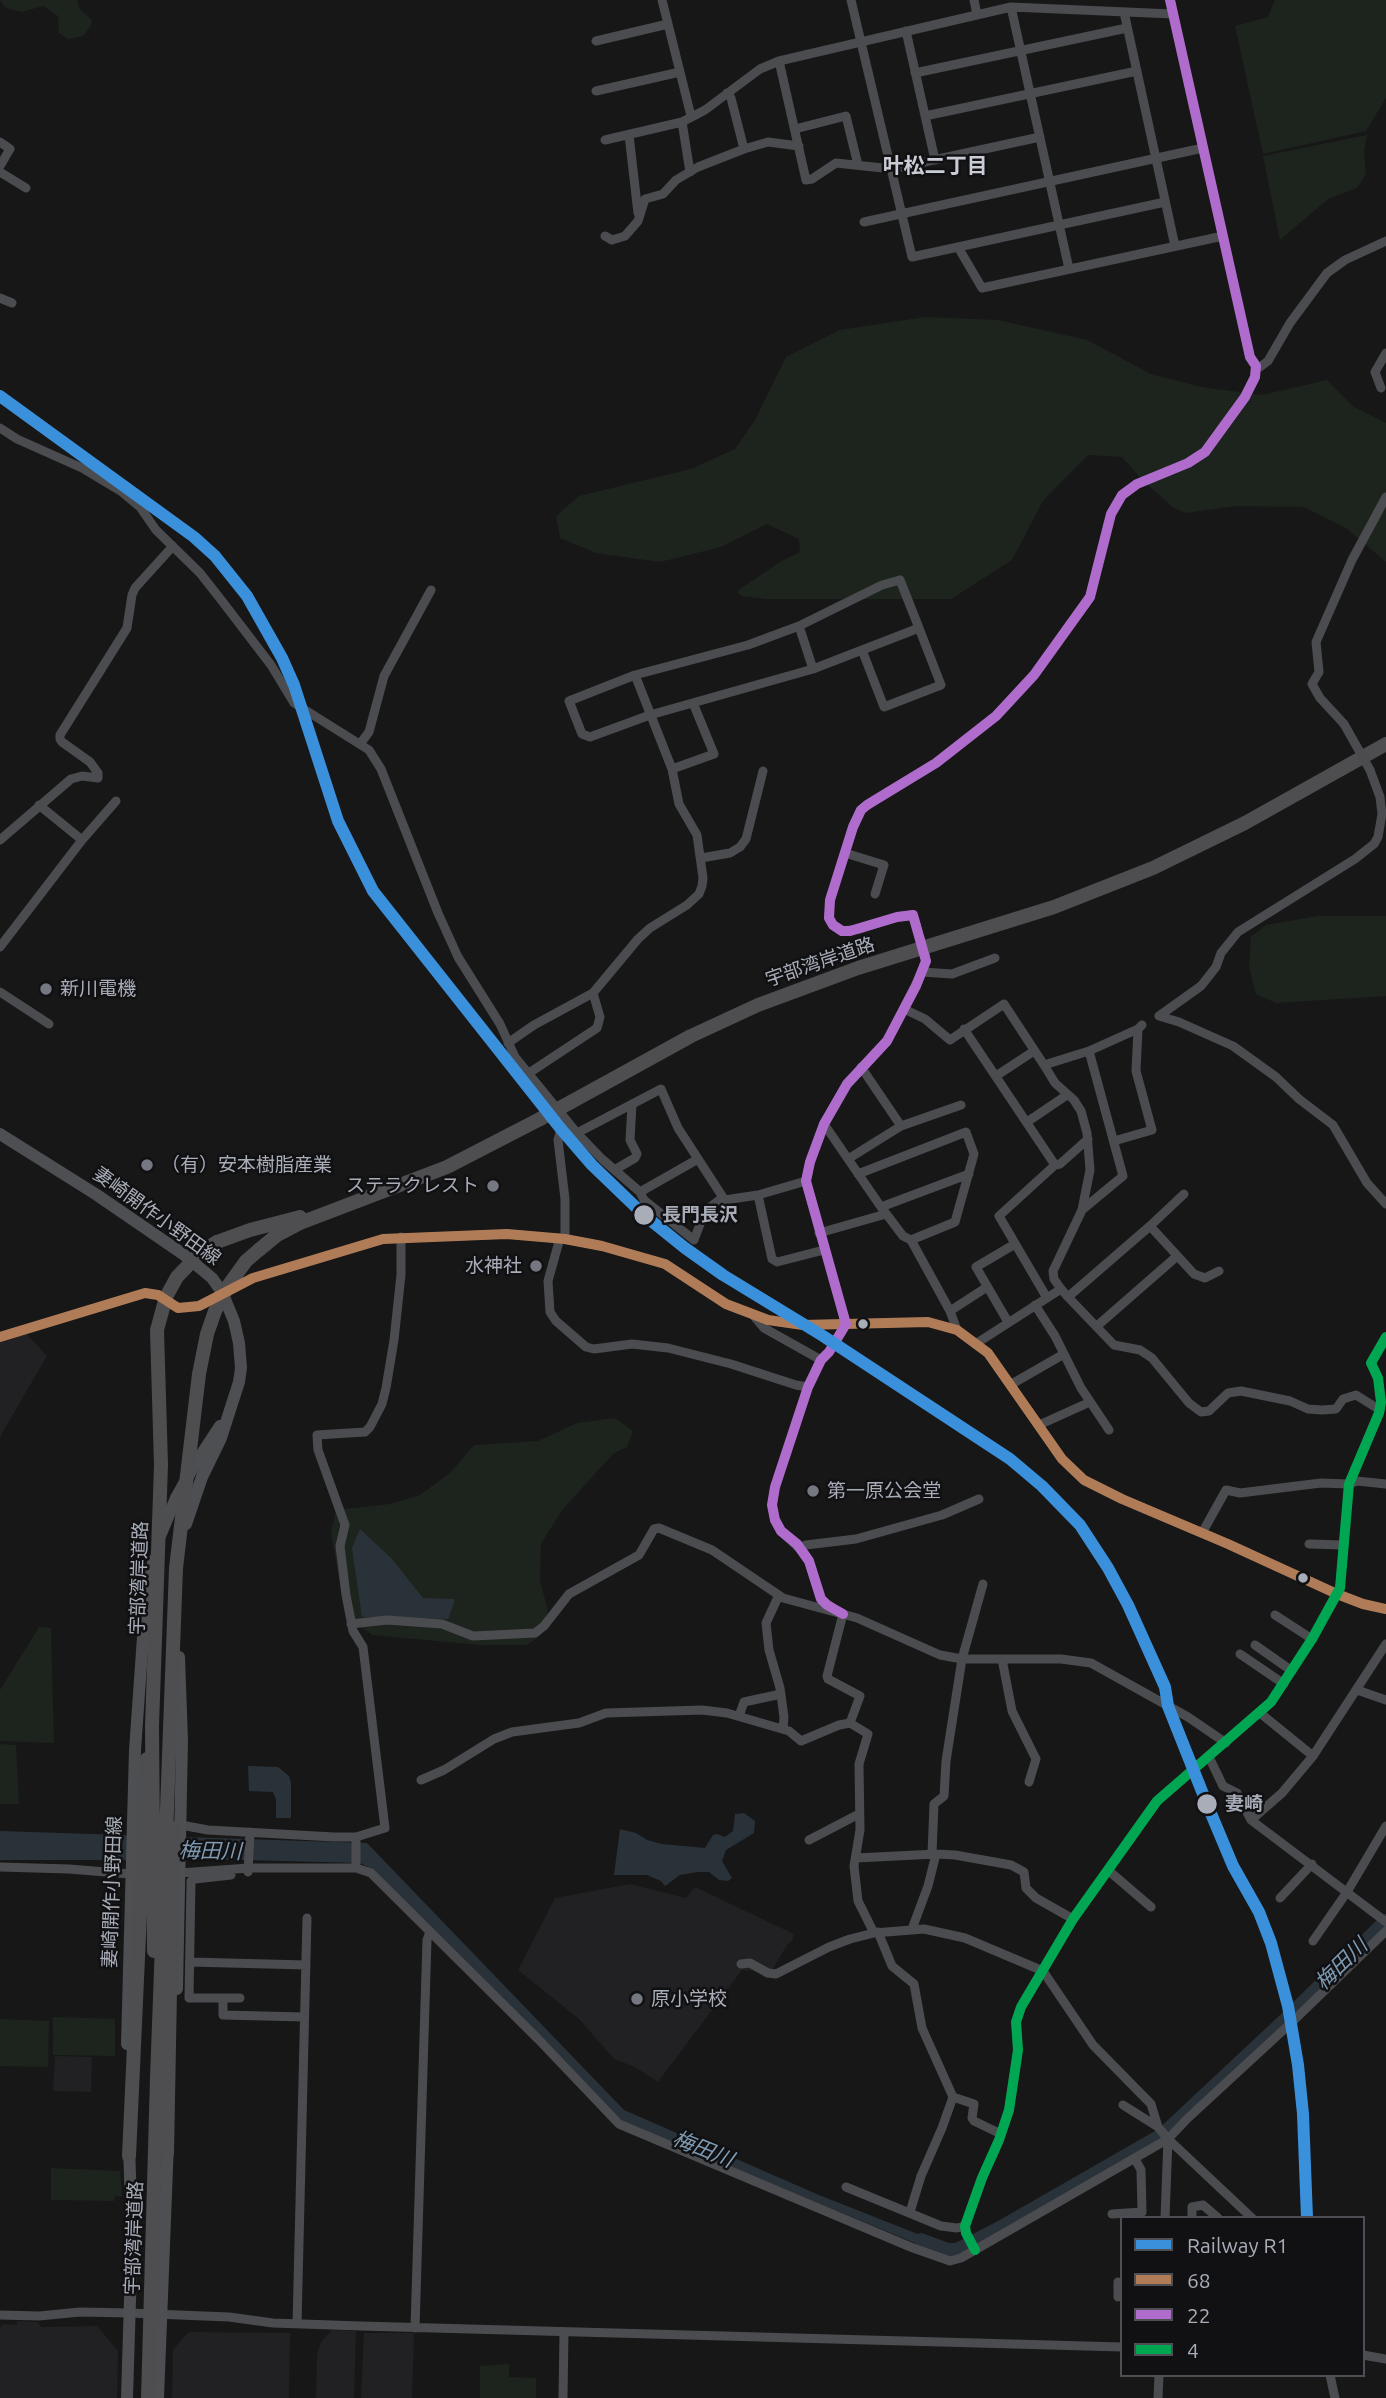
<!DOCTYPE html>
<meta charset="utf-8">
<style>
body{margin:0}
#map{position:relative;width:1386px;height:2398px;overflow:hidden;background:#171717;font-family:Ubuntu,sans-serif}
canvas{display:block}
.legend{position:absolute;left:1120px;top:2216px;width:245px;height:161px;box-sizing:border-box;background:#111113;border:2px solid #4d4f55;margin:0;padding:9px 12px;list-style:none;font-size:21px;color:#a8adb8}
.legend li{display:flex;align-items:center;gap:14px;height:35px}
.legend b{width:35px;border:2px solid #4d4f55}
</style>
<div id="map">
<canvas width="1386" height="2398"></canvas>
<ul class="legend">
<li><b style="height:9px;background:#3a90db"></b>Railway R1</li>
<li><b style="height:9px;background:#b07c57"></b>68</li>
<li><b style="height:9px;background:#b06ccc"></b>22</li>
<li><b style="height:9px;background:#00a651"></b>4</li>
</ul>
</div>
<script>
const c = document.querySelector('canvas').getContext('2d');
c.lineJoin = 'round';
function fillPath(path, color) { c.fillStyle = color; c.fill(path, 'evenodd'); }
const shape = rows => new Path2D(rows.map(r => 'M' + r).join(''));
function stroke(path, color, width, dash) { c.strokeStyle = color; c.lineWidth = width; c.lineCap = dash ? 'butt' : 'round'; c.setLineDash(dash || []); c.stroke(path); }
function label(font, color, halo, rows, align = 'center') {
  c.font = font + ' Ubuntu,"Noto Sans JP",sans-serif'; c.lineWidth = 5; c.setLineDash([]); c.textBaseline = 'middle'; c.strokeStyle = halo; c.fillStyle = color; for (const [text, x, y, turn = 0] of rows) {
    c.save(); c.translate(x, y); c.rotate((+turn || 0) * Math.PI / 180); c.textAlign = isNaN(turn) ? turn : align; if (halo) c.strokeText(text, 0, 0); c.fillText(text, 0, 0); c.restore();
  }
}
const built = shape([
 [26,1333,47,1356,0,1437,0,1341],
 [630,1884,686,1898,695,1887,794,1934,792,1941,787,1945,767,1979,754,1971,742,1970,658,2082,635,2067,614,2059,579,2019,518,1970,555,1898],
 [55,2056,92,2057,91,2092,53,2091],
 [17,2321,38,2322,41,2327,97,2326,118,2351,117,2398,0,2398,0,2328,3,2324,17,2325],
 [332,2330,356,2331,354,2398,316,2398,317,2354,321,2342],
 [189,2332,290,2333,289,2398,172,2398,173,2349],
 [364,2333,414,2333,412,2398,361,2398]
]);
const green = shape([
 [0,0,77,0,80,9,91,19,92,24,83,36,68,39,59,33,58,16,43,6,22,12,6,8],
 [1275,0,1386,0,1386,98,1366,131,1263,154,1235,26,1268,17],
 [1367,135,1364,152,1366,174,1357,188,1328,199,1280,240,1263,156],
 [925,317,998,320,1087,340,1151,374,1201,387,1262,395,1327,380,1354,407,1386,423,1386,562,1346,528,1304,507,1236,506,1186,513,1174,508,1143,481,1122,457,1088,455,1043,501,1012,560,951,599,767,599,741,596,737,591,780,562,800,552,799,539,767,524,721,547,660,562,596,553,560,538,556,516,579,496,691,469,735,449,755,420,786,357,840,330],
 [1317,916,1386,916,1386,996,1276,1003,1256,994,1249,967,1251,937,1266,925],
 [615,1418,633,1431,627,1447,614,1453,562,1510,541,1544,540,1581,548,1611,541,1635,527,1645,479,1645,373,1635,355,1624,341,1591,331,1533,336,1510,390,1504,420,1495,450,1473,474,1445,538,1441,577,1423],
 [39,1627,51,1628,54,1743,0,1741,0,1690],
 [0,1744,16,1745,19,1804,0,1804],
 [53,2017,115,2019,115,2056,53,2055],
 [0,2019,49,2021,48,2067,0,2066],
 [51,2168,120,2171,122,2196,115,2196,114,2201,51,2200],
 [509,2364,509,2377,536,2378,536,2398,480,2398,480,2366]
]);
const water = shape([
 [360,1529,392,1559,423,1598,454,1599,454,1603,448,1619,362,1617,352,1548],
 [248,1766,278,1767,289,1776,291,1783,291,1818,276,1818,276,1799,273,1792,249,1791],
 [744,1813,755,1821,754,1833,726,1850,722,1861,732,1878,728,1881,719,1880,709,1872,698,1872,680,1875,665,1886,661,1881,647,1875,614,1875,620,1829,636,1833,647,1840,662,1844,705,1848,713,1835,717,1834,725,1837,733,1831,735,1814],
 [0,1831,367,1843,624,2110,819,2195,938,2242,934,2251,623,2122,368,1867,360,1863,246,1860,0,1860]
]);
const river = shape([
 [921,2240,948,2250,957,2250,998,2229,1162,2135,1288,2017,1386,1921]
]);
const minorTunnel = shape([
 [916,925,924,950]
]);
const minor = shape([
 [662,0,691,116],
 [851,0,912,257,1165,202],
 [974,0,977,15],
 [1011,7,1069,269],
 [1124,12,1175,246],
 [906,31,935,160],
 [596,41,668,24],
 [779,61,806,180,812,179,836,163,892,169,1040,137],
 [915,73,1127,28],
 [596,91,680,72],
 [727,93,731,98,744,149],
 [925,116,1137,71],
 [682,122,690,172],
 [795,129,846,116,858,165],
 [629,135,638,213],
 [605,140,682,122,705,110,760,69,779,61,1011,7,1173,14],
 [0,142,10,149,0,166],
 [0,172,26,188],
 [864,222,1203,148],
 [605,236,612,240,625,236,638,221,645,199,663,194,676,180,698,167,744,149,768,142,799,146],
 [958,247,982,288,1223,236],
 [0,298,12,303],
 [1256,366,1260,367,1268,361,1290,323,1327,273,1345,260,1386,241],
 [1381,388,1375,372,1386,353],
 [0,428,17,439,82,468,122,492,140,507,156,530,200,573,222,601,271,665,294,703,369,750,381,769,438,913,458,957,500,1024,515,1057,577,1133,602,1159,640,1192,644,1200,694,1240,702,1219,709,1208,718,1201,758,1195,806,1181],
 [900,580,919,628,813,669,650,715,590,737,582,734,569,701,635,675,748,645,799,626,882,585,900,580],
 [799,626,813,669],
 [862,650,884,707,941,685,919,628],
 [1344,724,1320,698,1312,684,1319,672,1316,642,1352,560,1386,497],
 [360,744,369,732,384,676,431,590],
 [672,769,714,754,693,703],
 [39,805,82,840],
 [0,840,71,779,82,776,98,778,98,773,90,762,62,742,60,739,60,735,127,628,132,595,135,588,173,546],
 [845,853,884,865,875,894],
 [701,858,730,853,740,847,746,839,763,771],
 [916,925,913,915,897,917,860,929,842,931,833,925,829,918,830,900,853,827,861,810,876,799,936,763,996,716,1034,675,1090,597,1111,514,1122,495,1137,484,1188,463,1205,452,1245,397,1255,377,1256,366,1250,357,1170,0],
 [0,947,82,840,116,801],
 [922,972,952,974,995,958],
 [0,992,49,1024],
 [904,1009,925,1019,950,1040,1004,1004,1044,1065,1089,1051,1138,1029,1142,1025],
 [1159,1016,1201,986,1216,967,1221,953,1238,932,1355,859,1374,844,1378,837,1382,814,1380,797,1370,770],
 [1159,1016,1179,1022,1233,1046,1276,1077,1299,1099,1333,1125,1367,1183,1386,1204],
 [964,1029,1055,1165,999,1216,1047,1298],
 [508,1043,534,1025,593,993,638,939,650,928,687,905,699,894,702,886,703,878,697,835,679,804,672,769,635,675],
 [1044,1065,1055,1083,1074,1100,1081,1111,1087,1133,1090,1170,1082,1210,1053,1271,1054,1279,1061,1289],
 [861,1067,901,1126],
 [529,1073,597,1028,600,1017,593,993],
 [996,1076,1034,1051],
 [1027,1122,1067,1095],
 [824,1124,881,1207,903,1236,911,1240,950,1311,957,1330],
 [577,1133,661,1089,678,1128,724,1199],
 [1114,1141,1152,1130,1136,1071,1138,1029],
 [848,1159,901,1126,961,1105],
 [1055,1165,1060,1164,1088,1139],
 [616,1169,635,1158,637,1154,630,1140,632,1104],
 [858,1174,966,1132,974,1154,955,1222,911,1240],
 [640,1192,698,1159],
 [758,1195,772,1259,777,1262,824,1250],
 [881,1207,969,1174],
 [1082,1210,1123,1176,1089,1051],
 [1150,1226,1194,1274,1205,1278,1219,1271],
 [819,1233,886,1214],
 [560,1238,548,1281,550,1312,556,1321,586,1347,594,1349,632,1344,668,1348,731,1364,796,1385,808,1387],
 [565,1239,565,1199,558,1140,561,1129,567,1121],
 [1068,1297,1114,1345,1140,1350,1152,1358,1189,1403,1201,1412,1209,1411,1228,1393,1241,1391,1290,1401,1308,1409,1322,1410,1336,1409,1343,1399,1356,1395,1380,1410],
 [1035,1305,1055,1336,1081,1388,1109,1430],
 [950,1311,987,1287],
 [754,1316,764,1328,821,1360],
 [1008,1322,976,1267,1015,1244],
 [1097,1326,1176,1257],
 [0,1337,145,1293,158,1295,178,1308,199,1306,253,1278,383,1239,507,1234,565,1239,602,1246,665,1264,726,1304,768,1320,803,1325,928,1322,957,1330,988,1353,1062,1459,1084,1480,1122,1499,1228,1544,1337,1594,1363,1604,1386,1609],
 [977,1343,1061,1289,1068,1297,1150,1226,1184,1194],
 [1010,1385,1064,1354],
 [1039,1425,1090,1402],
 [1202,1533,1226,1490,1240,1493,1321,1483,1349,1484,1357,1481,1386,1484],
 [1309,1544,1344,1545],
 [799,1548,806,1545,856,1539,942,1515,979,1499],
 [779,1595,766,1623,769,1650,780,1688,784,1717,783,1729],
 [833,1608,821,1599,809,1561,804,1553,781,1531,775,1520,772,1505,775,1487,808,1387,821,1360,829,1352,846,1324,806,1181,810,1162,824,1124,847,1084,887,1041,922,972,926,961,925,952],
 [843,1614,827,1676,828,1679,860,1696,850,1723,868,1734,859,1764,860,1830,854,1866,858,1901,874,1933],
 [1275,1615,1312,1639],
 [351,1624,387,1620,442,1624,473,1636,535,1633,544,1626,569,1594,639,1555,654,1529,659,1528,712,1550,783,1598,857,1618,940,1655,962,1659,1061,1659,1091,1663,1188,1717,1226,1743],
 [1255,1645,1292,1671],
 [1240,1654,1284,1684],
 [1002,1659,1012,1711,1036,1759,1029,1782],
 [1357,1690,1386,1700],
 [1260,1713,1313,1756,1386,1644],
 [739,1716,744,1702,781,1694],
 [1209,1757,1223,1786,1237,1793,1251,1820,1386,1922],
 [421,1780,444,1770,494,1739,512,1732,579,1723,606,1713,702,1710,727,1713,789,1731,801,1741,839,1725,850,1723],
 [1251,1820,1282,1793,1313,1756],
 [181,1825,208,1830,334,1837,356,1837,385,1828,363,1647,353,1631,346,1595,340,1546,345,1525,318,1450,317,1435,365,1432,370,1427,382,1404,386,1388,394,1340,401,1275,401,1237],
 [809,1840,859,1814],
 [932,1854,934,1804,944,1796,946,1761,962,1659,983,1584],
 [936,1854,955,1855,1011,1865,1024,1872,1026,1888,1036,1898,1073,1919],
 [856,1858,936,1854,928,1886,912,1929],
 [0,1867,69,1869,130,1874],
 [356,1868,356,1837],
 [1109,1871,1151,1907],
 [248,1872,250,1832],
 [180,1873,249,1868,356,1868,371,1873,538,2039,619,2124,913,2248,950,2261,961,2258,1168,2139,1188,2118,1291,2023,1386,1931],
 [231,1875,195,1879,191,1881,189,1998,240,1998],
 [1280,1898,1312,1864],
 [878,1932,892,1966,914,1984,922,2028,953,2097,974,2104,972,2118,974,2121,1001,2134],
 [1313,1941,1347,1892,1386,1826],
 [190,1962,306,1965],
 [741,1964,750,1963,768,1973,776,1974,829,1947,850,1939,874,1933,924,1929,965,1938,1043,1971,1093,2045,1151,2104,1158,2127,1168,2139,1252,2218],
 [223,1998,223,2015,304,2017],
 [1123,2105,1158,2127],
 [846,2187,941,2226,957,2228,965,2226],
 [910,2212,921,2176,942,2128,953,2097],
 [1112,2214,1142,2212,1141,2170,1135,2159],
 [1165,2218,1168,2139],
 [1192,2218,1192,2207,1203,2205,1218,2218],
 [975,2250,966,2233,965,2226,982,2178,999,2140,1009,2110,1018,2050,1016,2022,1021,2007,1073,1919,1157,1801,1271,1702,1312,1639,1340,1588,1349,1484,1379,1413,1381,1402,1378,1378,1371,1363,1386,1337],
 [1118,2282,1118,2297],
 [0,2315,39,2316,80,2312,129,2313,229,2317,273,2323,361,2326,1122,2347],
 [297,2324,307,1918],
 [415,2328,427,1940,430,1932],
 [1363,2355,1386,2359],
 [1330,2375,1335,2398],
 [563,2398,564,2332],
 [1158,2398,1159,2375]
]);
const major = shape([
 [0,1134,97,1195,183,1254,212,1278,222,1292,234,1321,239,1343,241,1368,239,1382,221,1438,202,1477,186,1524],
 [160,1536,176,1498,195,1464,220,1426],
 [177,1989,182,1741,179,1657],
 [127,2044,135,1750,144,1623,149,1577,154,1560],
 [127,2398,132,2234,129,2146],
 [158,2398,168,2143]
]);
const highway = shape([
 [571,1102,691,1036,758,1005,858,968,1054,907,1153,868,1245,823,1386,744],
 [217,1242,250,1230,300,1217],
 [260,1249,277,1235,300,1223,447,1167,540,1119],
 [167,2153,173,1828],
 [129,2156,147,1759]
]);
const minorBridge = shape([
 [1344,724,1370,770]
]);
const highwayBridge = shape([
 [540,1119,571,1102],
 [154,1951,152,1726,161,1465,157,1330,166,1297,177,1277,200,1253,217,1242],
 [148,2398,157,2078,176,1568,199,1374,207,1334,215,1311,228,1286,246,1261,260,1249]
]);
const bus1 = shape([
 [0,1337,145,1293,158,1295,178,1308,199,1306,253,1278,383,1239,507,1234,565,1239,602,1246,665,1264,726,1304,768,1320,803,1325,928,1322,957,1330,988,1353,1062,1459,1084,1480,1122,1499,1228,1544,1337,1594,1363,1604,1386,1609]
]);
const bus2 = shape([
 [843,1614,827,1605,821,1599,809,1561,797,1544,781,1531,775,1520,772,1505,775,1487,808,1387,821,1360,829,1352,846,1324,806,1181,810,1162,824,1124,847,1084,887,1041,916,986,926,961,913,915,897,917,850,931,842,931,833,925,829,918,830,900,853,827,861,810,867,805,936,763,996,716,1034,675,1090,597,1111,514,1122,495,1137,484,1188,463,1205,452,1245,397,1255,377,1256,366,1250,357,1170,0]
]);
const bus3 = shape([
 [975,2250,966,2233,965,2226,982,2178,999,2140,1009,2110,1018,2050,1016,2022,1021,2007,1073,1919,1157,1801,1271,1702,1312,1639,1340,1588,1349,1484,1379,1413,1381,1402,1378,1378,1371,1363,1386,1337]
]);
const rail1 = shape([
 [0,396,194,537,215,556,247,596,282,658,294,685,338,821,373,891,561,1129,592,1165,644,1215,685,1248,723,1275,823,1336,1010,1459,1042,1486,1080,1525,1108,1568,1128,1605,1165,1687,1168,1706,1207,1804,1233,1866,1259,1912,1271,1943,1288,2006,1298,2065,1303,2114,1307,2218]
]);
const markers = [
 [46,989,7,"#757880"],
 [147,1165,7,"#757880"],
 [493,1186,7,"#757880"],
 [644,1215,11,"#a8adb8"],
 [536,1266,7,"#757880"],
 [863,1324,6,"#a8adb8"],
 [813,1491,7,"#757880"],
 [1303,1578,6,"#a8adb8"],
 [1207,1804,11,"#a8adb8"],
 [637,1999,7,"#757880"]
];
const streetNames = [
 ["宇部湾岸道路",820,962,-19],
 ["妻崎開作小野田線",157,1216,36],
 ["宇部湾岸道路",139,1578,-88],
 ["妻崎開作小野田線",112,1892,-88],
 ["宇部湾岸道路",134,2238,-88]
];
const poiNames = [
 ["新川電機",60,989],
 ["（有）安本樹脂産業",161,1165],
 ["ステラクレスト",479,1186,"right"],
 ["水神社",522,1266,"right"],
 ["第一原公会堂",827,1491],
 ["原小学校",651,1999]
];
const stopNames = [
 ["長門長沢",662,1215],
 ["妻崎",1225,1804]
];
const neighbourhoodNames = [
 ["叶松二丁目",935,166]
];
const waterNames = [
 ["梅田川",210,1851,1],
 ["梅田川",1341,1964,-44],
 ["梅田川",703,2149,22]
];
fillPath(built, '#212123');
fillPath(green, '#1d241e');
fillPath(water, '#2a3239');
stroke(river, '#2a3239', 14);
stroke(minorTunnel, '#343537', 9, [9, 4.5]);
stroke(minor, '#4b4c50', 9);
stroke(major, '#4d4f52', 12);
stroke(highway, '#4e4e51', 14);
stroke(minorBridge, '#4b4c50', 9);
stroke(highwayBridge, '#4e4e51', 14);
stroke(bus1, '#b07c57', 10);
stroke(bus2, '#b06ccc', 10);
stroke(bus3, '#00a651', 10);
stroke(rail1, '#3a90db', 12);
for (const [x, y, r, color] of markers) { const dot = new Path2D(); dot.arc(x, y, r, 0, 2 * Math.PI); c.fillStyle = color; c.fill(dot); stroke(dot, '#111113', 2.5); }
label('19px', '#a8adb8', '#111113', streetNames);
label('19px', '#a8adb8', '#111113', poiNames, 'left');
label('bold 19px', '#a8adb8', '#111113', stopNames, 'left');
label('bold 21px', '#c9ccd4', '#111113', neighbourhoodNames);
label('italic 21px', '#7f9bb3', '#111113', waterNames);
</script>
